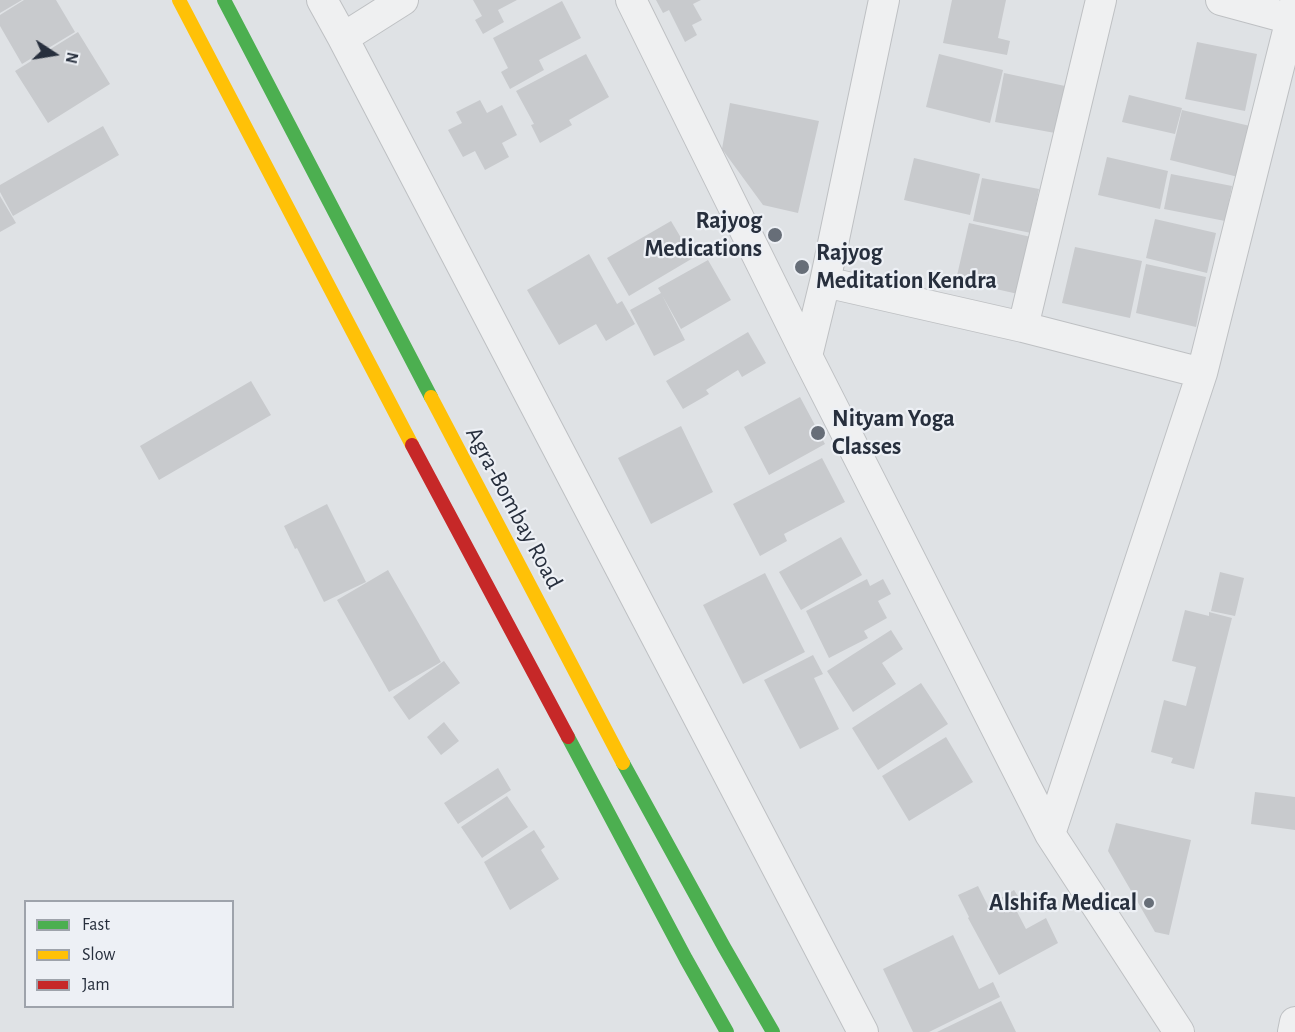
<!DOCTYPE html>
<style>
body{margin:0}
#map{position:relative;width:1295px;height:1032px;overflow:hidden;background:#dfe2e5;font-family:"Alegreya Sans",sans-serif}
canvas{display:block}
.legend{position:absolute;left:24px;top:900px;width:210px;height:108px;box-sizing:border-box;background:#edf0f5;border:2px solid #9ea3ab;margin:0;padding:8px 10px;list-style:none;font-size:18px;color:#272f3d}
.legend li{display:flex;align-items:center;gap:12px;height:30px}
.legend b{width:30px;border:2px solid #9ea3ab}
.north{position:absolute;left:24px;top:24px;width:60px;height:60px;-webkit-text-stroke:4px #edf0f5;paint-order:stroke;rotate:102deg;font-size:16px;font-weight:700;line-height:24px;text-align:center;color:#272f3d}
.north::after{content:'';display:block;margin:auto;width:21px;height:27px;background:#272f3d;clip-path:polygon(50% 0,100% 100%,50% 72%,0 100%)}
</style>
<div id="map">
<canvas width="1295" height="1032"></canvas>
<ul class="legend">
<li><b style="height:8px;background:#4caf50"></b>Fast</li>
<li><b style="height:8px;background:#ffc107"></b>Slow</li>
<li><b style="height:8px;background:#c62828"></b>Jam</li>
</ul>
<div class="north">N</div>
</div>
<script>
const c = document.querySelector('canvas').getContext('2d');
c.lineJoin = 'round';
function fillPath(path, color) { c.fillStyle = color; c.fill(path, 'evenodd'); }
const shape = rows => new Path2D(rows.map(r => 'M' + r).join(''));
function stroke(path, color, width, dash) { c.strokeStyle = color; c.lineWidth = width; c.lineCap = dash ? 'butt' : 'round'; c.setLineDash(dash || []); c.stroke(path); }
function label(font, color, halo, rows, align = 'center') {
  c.font = font + ' "Alegreya Sans",sans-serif'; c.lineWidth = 4.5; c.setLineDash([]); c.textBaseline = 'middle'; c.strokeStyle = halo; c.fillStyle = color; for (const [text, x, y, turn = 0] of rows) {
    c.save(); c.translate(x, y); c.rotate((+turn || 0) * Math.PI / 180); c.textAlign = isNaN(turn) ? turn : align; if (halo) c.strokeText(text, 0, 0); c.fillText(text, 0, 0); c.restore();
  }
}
const building = shape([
 [0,0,22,0,0,13],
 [24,0,56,0,75,32,22,64,0,26,0,15],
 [473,0,517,0,498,10,504,22,483,34,475,20,482,16],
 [656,0,701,0,693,4,702,20,692,25,697,35,685,42,669,10,663,13],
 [952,0,1006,0,998,38,1010,41,1007,55,943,43],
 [562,1,581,38,539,60,544,70,510,89,501,72,508,68,493,38],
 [78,32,110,84,48,123,15,71],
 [1197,42,1257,54,1245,111,1185,99],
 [586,54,609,97,569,120,572,125,540,143,531,125,534,124,516,91],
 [939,54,1003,70,990,123,926,107],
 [1004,73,1065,86,1055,133,995,122],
 [1129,95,1182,108,1175,134,1122,122],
 [480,100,487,113,502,105,517,135,502,143,509,157,485,170,475,151,463,157,448,130,462,123,456,112],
 [730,103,819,121,798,213,763,205,722,149],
 [1182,110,1250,126,1238,177,1170,160],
 [103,126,119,155,13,216,0,192,0,185],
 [1107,157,1168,171,1160,209,1098,195],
 [914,158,980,174,970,215,904,200],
 [1171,174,1232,186,1225,221,1164,209],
 [982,178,1039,189,1031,233,973,221],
 [0,196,16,223,0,232],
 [1155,219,1216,233,1207,273,1146,258],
 [671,221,693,258,629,296,607,258],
 [969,223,1031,237,1018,294,956,280],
 [1075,247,1142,261,1130,318,1062,303],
 [589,254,617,304,622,301,635,324,606,341,596,324,559,345,527,290],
 [708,260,731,300,681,329,662,295,685,340,654,356,630,310,661,293,658,288],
 [1146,264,1206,277,1196,327,1136,313],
 [748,332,766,363,742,377,738,370,706,390,709,394,683,409,666,381],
 [251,381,271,415,159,480,140,446],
 [800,397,825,444,769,475,744,427],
 [681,426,713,492,651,524,618,458],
 [822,458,845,502,784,534,787,541,760,556,733,504],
 [327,504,366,582,324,602,297,548,295,549,284,526],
 [841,537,862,575,801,610,779,572],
 [388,570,441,662,389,692,337,600],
 [1220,572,1244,578,1235,616,1211,611],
 [765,573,805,652,743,684,703,605],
 [867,579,870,586,883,579,891,594,878,601,887,618,864,631,868,638,829,658,806,611],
 [1185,610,1209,616,1209,612,1232,618,1194,769,1171,763,1173,758,1151,752,1164,700,1186,706,1196,667,1172,661],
 [891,630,903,649,882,663,896,684,853,712,827,671],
 [813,655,823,674,814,678,839,729,800,749,764,680],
 [444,661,460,683,409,720,393,697],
 [921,683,948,724,878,770,852,728],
 [444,722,459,741,441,755,427,737],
 [946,737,973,782,909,821,882,776],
 [498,768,511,790,458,824,444,803],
 [1255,792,1295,797,1295,830,1251,824],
 [507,796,528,827,482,858,461,827],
 [1116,823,1191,840,1169,935,1155,932,1108,851],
 [534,830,545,847,541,850,559,879,510,910,484,862],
 [978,886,988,906,1014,890,1021,901,1014,906,1026,929,1046,918,1058,943,999,975,968,918,969,917,958,895],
 [953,935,979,989,993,982,1000,997,929,1032,913,1032,883,969],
 [1001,1001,1016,1032,937,1032]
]);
const street = shape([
 [322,0,343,38,863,1032],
 [631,0,807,356,1050,834,1179,1032],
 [1221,0,1295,20],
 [343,38,403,0],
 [825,282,1023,327,1202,373],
 [1023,327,1101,0],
 [807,356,825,282,884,0],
 [1050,834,1202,373,1295,3],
 [1293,1032,1295,1022]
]);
const fast = shape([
 [224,0,431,397],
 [568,737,686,959,727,1032],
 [623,763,724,947,773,1032]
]);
const slow = shape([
 [179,0,412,445],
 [431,397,623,763]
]);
const jam = shape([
 [412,445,568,737]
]);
const markers = [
 [775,235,8,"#676e78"],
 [802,267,8,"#676e78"],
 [818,433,8,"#676e78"],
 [1149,903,6,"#676e78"]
];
const poiNames = [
 ["Rajyog",762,221],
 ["Medications",762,249],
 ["Rajyog",816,253,"left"],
 ["Meditation Kendra",816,281,"left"],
 ["Nityam Yoga",832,419,"left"],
 ["Classes",832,447,"left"],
 ["Alshifa Medical",1137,903]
];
const streetNames = [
 ["Agra-Bombay Road",514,508,62]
];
fillPath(building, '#c8cacd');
stroke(street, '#bec0c3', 32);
stroke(street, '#eff0f1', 30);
stroke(fast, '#4caf50', 14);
stroke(slow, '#ffc107', 14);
stroke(jam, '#c62828', 14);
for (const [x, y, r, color] of markers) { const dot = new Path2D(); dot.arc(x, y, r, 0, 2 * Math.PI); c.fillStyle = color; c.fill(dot); stroke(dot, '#edf0f5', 2); }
label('bold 24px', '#272f3d', '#edf0f5', poiNames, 'right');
label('24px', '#272f3d', '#edf0f5', streetNames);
</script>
